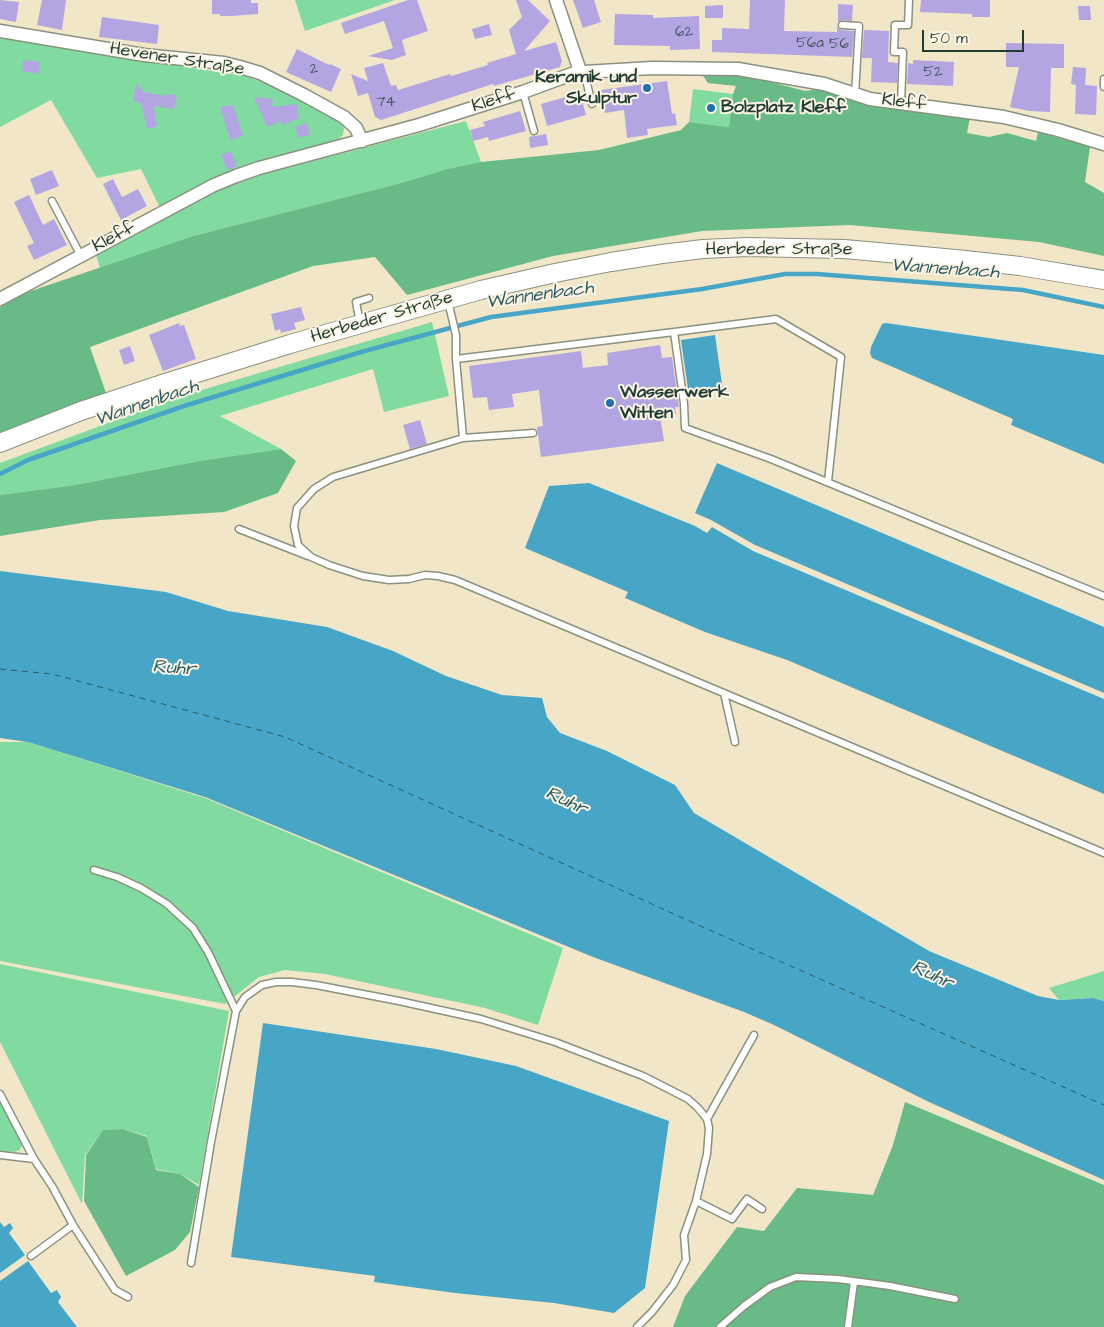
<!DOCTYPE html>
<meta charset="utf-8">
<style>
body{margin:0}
#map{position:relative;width:1104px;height:1327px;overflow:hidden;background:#f2e6c9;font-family:"Architects Daughter",sans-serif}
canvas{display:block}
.scale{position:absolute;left:922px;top:30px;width:102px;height:22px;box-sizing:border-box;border:2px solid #1f3d34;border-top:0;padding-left:6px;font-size:15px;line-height:18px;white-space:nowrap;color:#1f3d34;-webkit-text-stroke:4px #fcf5e5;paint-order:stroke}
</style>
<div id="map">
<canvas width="1104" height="1327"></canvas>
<div class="scale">50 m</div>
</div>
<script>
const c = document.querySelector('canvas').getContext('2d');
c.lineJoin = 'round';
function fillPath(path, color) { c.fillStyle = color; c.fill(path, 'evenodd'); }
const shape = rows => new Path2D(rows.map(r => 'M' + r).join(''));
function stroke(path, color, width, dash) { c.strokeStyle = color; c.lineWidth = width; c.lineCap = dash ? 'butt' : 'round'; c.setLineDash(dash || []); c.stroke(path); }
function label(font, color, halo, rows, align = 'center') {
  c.font = font + ' "Architects Daughter",sans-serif'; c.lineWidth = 4; c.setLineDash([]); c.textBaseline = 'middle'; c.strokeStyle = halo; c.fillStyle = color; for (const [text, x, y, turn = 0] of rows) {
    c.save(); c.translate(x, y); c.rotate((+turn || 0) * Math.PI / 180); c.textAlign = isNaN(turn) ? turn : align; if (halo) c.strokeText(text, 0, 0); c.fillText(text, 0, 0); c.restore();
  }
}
const green = shape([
 [295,0,395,0,305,31],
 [0,38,245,76,284,90,339,120,344,128,343,135,339,139,329,143,260,162,160,208,141,169,97,178,51,100,0,127],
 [693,89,733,94,729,127,689,122],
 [466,121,481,162,447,169,401,183,193,236,100,268,95,252,219,190,249,178],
 [432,322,449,396,384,412,373,369,220,416,281,449,199,461,75,485,0,495,0,463,181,396],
 [0,742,28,742,205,798,563,948,538,1025,485,1008,325,974,285,970,259,977,225,1004,0,961],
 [0,964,229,1011,199,1185,180,1174,156,1169,147,1136,123,1129,103,1130,85,1155,82,1204,0,1042],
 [1104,971,1104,1001,1093,998,1059,1000,1049,988],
 [0,1103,20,1139,22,1145,20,1150,14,1152,0,1151]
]);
const forest = shape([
 [701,73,736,73,805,91,819,89,970,117,967,133,989,137,1007,133,1036,141,1038,132,1090,147,1085,182,1104,193,1104,256,1039,242,850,225,702,231,553,256,407,295,375,257,313,266,90,347,106,393,0,435,0,307,22,294,193,236,401,183,447,169,481,162,599,150,681,130,689,122,729,127,733,94,736,86,708,83],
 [281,449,296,461,278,493,224,512,100,520,0,536,0,495,75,485,199,461],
 [905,1102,1104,1185,1104,1327,673,1327,685,1296,737,1227,764,1231,797,1188,873,1195,893,1145],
 [123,1129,147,1137,156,1170,180,1174,199,1187,190,1232,175,1250,126,1276,84,1201,86,1155,103,1130]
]);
const water = shape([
 [886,323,1104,355,1104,464,1011,425,1013,419,872,358,870,353,871,347,882,324],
 [715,335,723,391,689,396,681,340],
 [717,463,1104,627,1104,693,755,545,711,520,695,513],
 [589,483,695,526,707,533,712,527,753,551,1104,699,1104,794,787,660,705,632,625,598,628,592,525,548,549,486],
 [0,571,166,592,228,611,327,627,393,651,446,676,502,695,542,698,547,717,560,733,607,751,675,785,694,813,929,951,1038,996,1059,1000,1093,998,1104,1001,1104,1180,929,1102,774,1025,744,1012,593,957,205,797,28,742,0,738],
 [263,1023,436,1049,516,1066,669,1121,645,1288,614,1313,554,1303,455,1293,374,1282,375,1276,231,1257],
 [0,1222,4,1227,10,1223,13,1228,9,1233,25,1255,0,1273],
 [28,1261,51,1293,57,1290,61,1297,58,1302,77,1327,0,1327,0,1281]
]);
const stream = shape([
 [0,474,28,460,184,406,361,352,491,317,702,289,785,274,817,274,1023,290,1104,307]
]);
const ferry = shape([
 [0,669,52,674,285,737,687,920,1104,1105]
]);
const building = shape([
 [0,0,19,2,16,22,0,19],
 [42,0,66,0,62,30,37,25],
 [212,0,251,0,251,3,258,3,258,14,232,16,220,16,220,14,212,14],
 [408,0,417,0,428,31,402,40,406,55,392,60,368,56,393,48,384,21,345,34,341,23],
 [516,0,528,0,550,21,524,51,556,42,562,61,560,67,494,86,493,84,381,120,375,117,368,93,358,96,351,74,368,81,364,68,383,63,391,86,396,85,398,90,450,74,451,76,488,65,487,63,516,54,509,30,522,17],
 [573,0,594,0,601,22,583,28],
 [750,0,785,0,784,31,837,32,837,27,841,30,854,31,852,57,712,52,712,40,722,40,722,28,749,29],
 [921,0,990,0,990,17,972,17,972,14,920,12],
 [838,4,853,5,852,21,842,20,838,23],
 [723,5,723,18,705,18,705,6],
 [1078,6,1090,6,1091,20,1079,20],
 [615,14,653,15,653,18,699,16,700,49,670,50,670,46,614,45],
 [102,17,159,25,157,44,99,37],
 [489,24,492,35,475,39,472,29],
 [864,30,889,31,888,62,898,63,897,83,871,82,872,58,862,58],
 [1006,43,1064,44,1064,68,1051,68,1050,112,1029,111,1010,107,1019,67,1006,67],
 [297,49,329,65,330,64,341,69,331,92,286,72],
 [23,60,40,62,38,74,22,71],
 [913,60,954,62,953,86,907,84,908,63,913,64],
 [1073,67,1086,68,1085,85,1097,86,1096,115,1075,114,1076,85,1071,84],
 [667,81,672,114,675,113,677,125,647,129,648,135,627,138,624,110,605,113,601,90],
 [136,84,144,92,165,96,166,94,177,95,174,109,154,106,157,126,147,129,141,103,133,102],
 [580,93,586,115,547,126,541,104],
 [254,97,273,99,272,107,297,104,299,118,282,125,281,121,267,127],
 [233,105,243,136,230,140,220,107],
 [520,111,526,131,489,141,488,137,473,141,470,130,485,126,483,122],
 [307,123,310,135,299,138,295,127],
 [546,134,548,145,530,148,529,137],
 [231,151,237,166,227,170,221,155],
 [52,170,59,186,36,195,30,179],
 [113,179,122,197,138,189,147,206,121,220,103,184],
 [29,195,43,225,54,219,67,245,34,260,27,246,34,243,14,202],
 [301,307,305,320,294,323,296,329,281,333,280,329,275,331,271,314],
 [179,323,180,326,184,325,196,359,163,371,149,335],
 [660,345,662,358,672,357,679,407,675,407,676,414,660,416,664,441,541,457,537,427,543,426,539,390,512,394,514,407,489,410,487,397,473,398,469,366,581,351,583,368,608,365,607,353],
 [130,346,135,361,124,365,119,350],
 [420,420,427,444,410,449,403,425]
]);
const lane = shape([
 [842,25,859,26,855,95],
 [584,72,592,104],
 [1104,79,1104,87],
 [523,92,534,131],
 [901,103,903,52,894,52,895,25,908,25,909,0],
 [52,201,81,256],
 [448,301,456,335,456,359,463,438,333,477,314,489,297,508,294,526,298,545,311,557,329,565,363,576,389,580,409,579,425,575,438,576,455,580,1104,853],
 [360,323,356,302,369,298],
 [674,332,776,319,841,357,828,482],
 [456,359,674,332,684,404,685,428,771,459,1104,596],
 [463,438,533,433],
 [239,529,308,556],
 [724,693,735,742],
 [94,870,117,877,141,888,167,904,193,928,208,952,236,1011],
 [0,1094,34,1159,52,1186,73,1225,115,1290,128,1297],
 [707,1119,754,1035],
 [0,1155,34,1159],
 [696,1201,732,1219,747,1199,762,1209],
 [31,1256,73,1225],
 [191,1263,211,1142,236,1011,245,997,262,985,276,982,292,982,316,985,399,1001,481,1019,555,1042,643,1076,688,1099,698,1108,707,1119,709,1128,707,1154,696,1201,684,1235,686,1260,673,1285,652,1312,637,1327],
 [720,1327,744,1306,770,1287,796,1277,838,1279,890,1286,955,1299],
 [848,1327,854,1282]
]);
const street = shape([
 [556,0,580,71],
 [0,31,144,55,224,63,240,67,260,73,304,95,344,117,356,128,362,141],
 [0,299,214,185,236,176,259,168,419,125,523,92,580,71,584,72,652,68,738,69,824,84,870,99,1004,117,1058,130,1104,144]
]);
const secondary = shape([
 [0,443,81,411,162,384,290,344,481,290,555,273,611,262,662,254,703,249,747,247,844,249,956,259,1020,266,1104,280]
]);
const markers = [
 [647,88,5,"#1f6fb2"],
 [711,108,5,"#1f6fb2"],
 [610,403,5,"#1f6fb2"]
];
const numberNames = [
 ["62",684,33],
 ["56a",810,44],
 ["56",839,45],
 ["2",314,70],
 ["52",933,73],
 ["74",386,103]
];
const streetNames = [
 ["Hevener Straße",177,60,9],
 ["Kleff",494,101,-18],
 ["Kleff",904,103,7],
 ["Kleff",114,238,-28],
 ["Herbeder Straße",779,250],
 ["Herbeder Straße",382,318,-16]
];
const poiNames = [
 ["Keramik und",637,78,"right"],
 ["Skulptur",637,99,"right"],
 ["Bolzplatz Kleff",721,108],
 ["Wasserwerk",620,393],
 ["Witten",620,414]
];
const waterNames = [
 ["Wannenbach",945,270,4],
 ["Wannenbach",540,296,-8],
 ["Wannenbach",147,404,-19],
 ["Ruhr",174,669,4],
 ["Ruhr",566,802,25],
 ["Ruhr",932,976,25]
];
fillPath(green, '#81dba1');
fillPath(forest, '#68bb87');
fillPath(water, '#47a6c6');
stroke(stream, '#47a6c6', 4.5);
stroke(ferry, '#2b5c60', 1, [6, 5]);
fillPath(building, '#b3a5e1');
stroke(lane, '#88927e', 9);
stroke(street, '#88927e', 15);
stroke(secondary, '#88927e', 20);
stroke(lane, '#fff', 6);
stroke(street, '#fff', 12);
stroke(secondary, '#fff', 18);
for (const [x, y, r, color] of markers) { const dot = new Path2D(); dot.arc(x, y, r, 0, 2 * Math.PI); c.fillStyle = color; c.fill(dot); stroke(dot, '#fcf5e5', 2); }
label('15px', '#44575f', null, numberNames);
label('18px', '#1f3d34', '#fcf5e5', streetNames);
label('bold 18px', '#1f3d34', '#fcf5e5', poiNames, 'left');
label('italic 19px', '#2b5c60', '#fcf5e5', waterNames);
</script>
